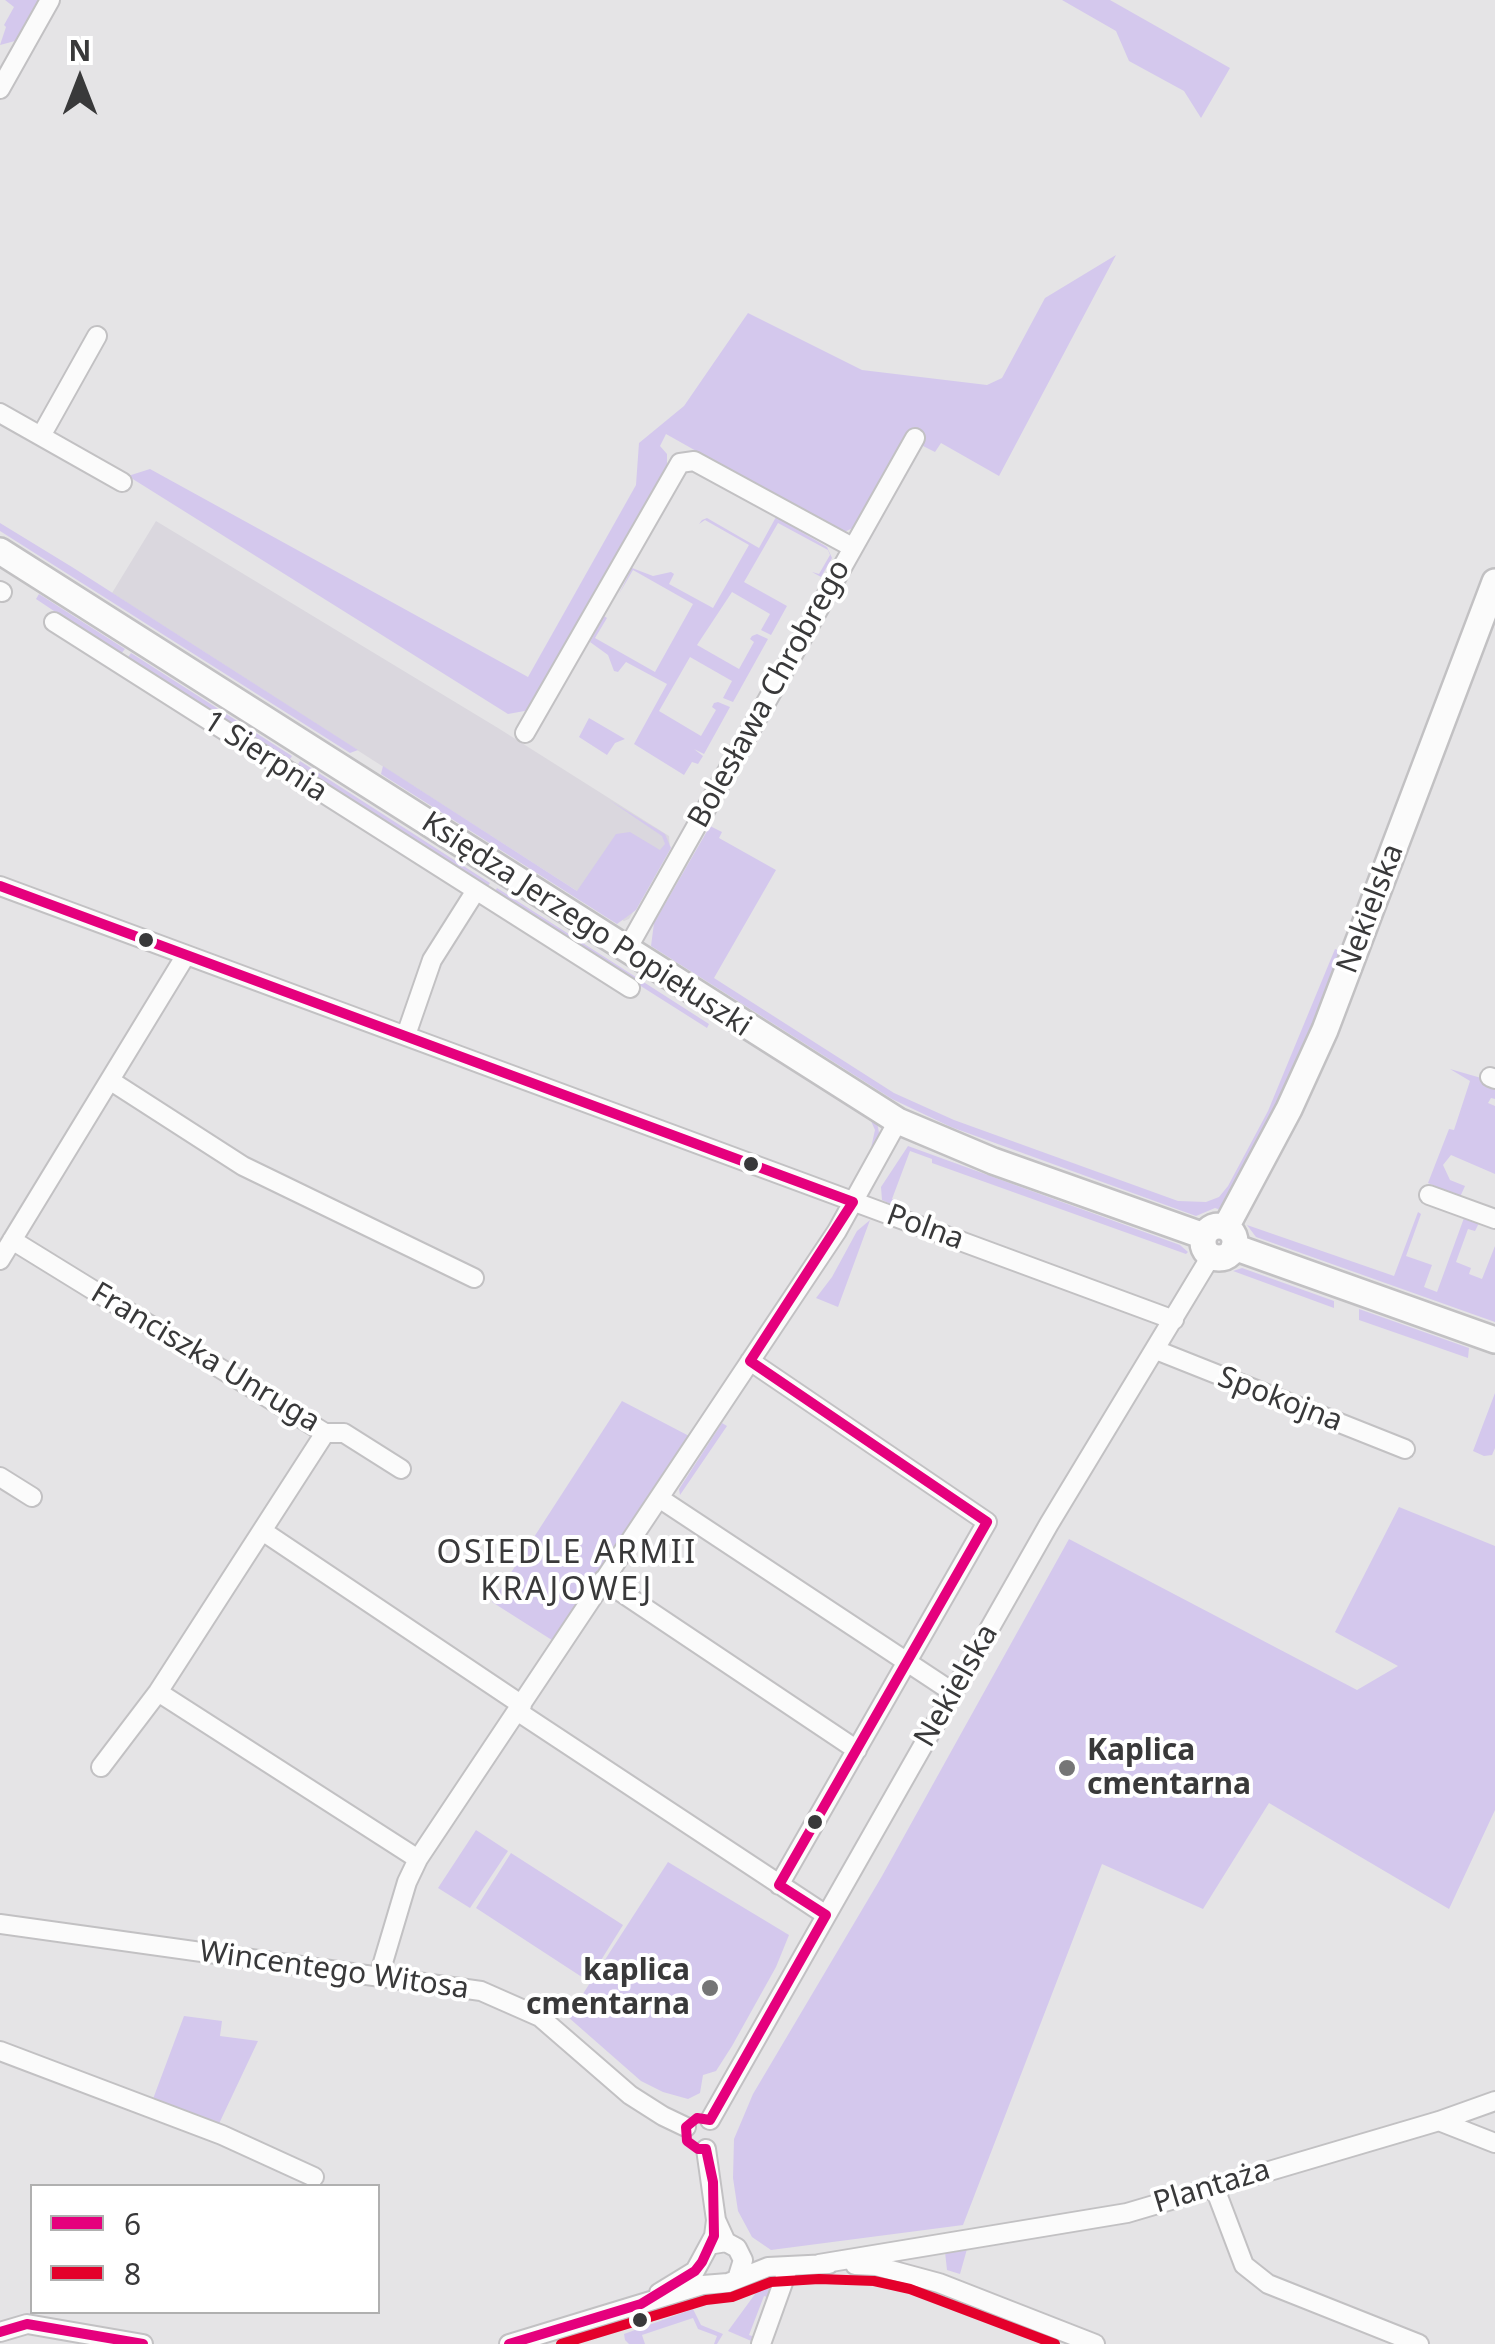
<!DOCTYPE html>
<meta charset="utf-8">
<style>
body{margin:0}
#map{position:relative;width:1495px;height:2344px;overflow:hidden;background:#e5e4e6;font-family:"Noto Sans",sans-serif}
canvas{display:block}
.legend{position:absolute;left:30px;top:2184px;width:350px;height:130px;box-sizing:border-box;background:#fff;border:2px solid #b0b0b0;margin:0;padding:12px 18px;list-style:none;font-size:30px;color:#39393a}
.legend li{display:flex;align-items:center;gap:20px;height:50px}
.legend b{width:50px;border:2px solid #b0b0b0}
.north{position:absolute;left:30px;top:30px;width:100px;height:100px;-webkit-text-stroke:8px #fff;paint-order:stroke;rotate:0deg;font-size:28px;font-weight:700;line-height:40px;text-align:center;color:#39393a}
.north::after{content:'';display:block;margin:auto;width:35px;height:45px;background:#39393a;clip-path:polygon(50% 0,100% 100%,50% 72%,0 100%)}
</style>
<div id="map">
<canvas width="1495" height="2344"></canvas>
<ul class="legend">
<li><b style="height:12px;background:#e5007d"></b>6</li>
<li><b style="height:12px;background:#e4002b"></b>8</li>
</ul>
<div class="north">N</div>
</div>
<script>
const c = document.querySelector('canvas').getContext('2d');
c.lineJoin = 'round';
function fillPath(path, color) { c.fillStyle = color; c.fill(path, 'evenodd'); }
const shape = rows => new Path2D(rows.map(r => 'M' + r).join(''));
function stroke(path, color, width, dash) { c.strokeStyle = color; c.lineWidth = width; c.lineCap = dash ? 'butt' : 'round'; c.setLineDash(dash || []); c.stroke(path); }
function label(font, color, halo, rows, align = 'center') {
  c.font = font + ' "Noto Sans",sans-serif'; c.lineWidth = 8; c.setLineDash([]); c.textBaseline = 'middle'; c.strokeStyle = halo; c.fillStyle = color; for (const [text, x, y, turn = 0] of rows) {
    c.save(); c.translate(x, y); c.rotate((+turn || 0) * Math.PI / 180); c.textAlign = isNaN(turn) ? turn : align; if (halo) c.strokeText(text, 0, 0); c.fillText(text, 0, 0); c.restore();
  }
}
const built = shape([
 [156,521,498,728,669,836,670,849,629,919,624,921,112,593]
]);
const green = shape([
 [5,0,38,0,15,41,0,45,6,27,4,25,14,7],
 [1062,0,1110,0,1230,68,1201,118,1184,91,1129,61,1116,31],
 [1116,255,999,476,941,443,935,452,907,438,855,527,842,533,666,434,660,446,667,454,667,468,530,710,508,714,128,476,150,469,528,677,636,485,639,443,684,406,748,313,862,370,987,385,1002,378,1045,298],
 [776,517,827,547,832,558,821,577,812,572,819,574,830,555,828,550,778,523,744,582,787,606,771,635,761,630,770,614,732,592,697,645,739,669,754,642,750,639,752,636,757,634,768,639,733,702,723,698,732,681,690,657,659,711,701,736,716,710,712,707,714,703,718,702,730,707,704,754,694,749,703,756,698,764,692,762,684,775,634,744,667,684,626,662,618,672,614,671,608,655,590,642,604,616,607,618,595,638,655,672,693,604,633,570,619,594,632,568,653,576,671,572,674,574,669,584,713,608,749,545,705,520,699,524,702,520,707,518,759,548],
 [0,523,72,567,358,750,350,753,0,531],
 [39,594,125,649,120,655,36,599],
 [131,653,292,756,288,762,127,659],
 [589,718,625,739,615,743,607,755,579,737],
 [300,761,490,883,486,889,296,768],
 [383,766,577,891,616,834,630,832,660,850,665,844,662,836,609,800,665,834,671,848,636,910,617,924,381,774],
 [710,826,722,832,719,838,776,870,714,978,894,1093,954,1120,1178,1201,1206,1202,1219,1197,1228,1186,1268,1111,1335,949,1346,953,1297,1075,1221,1210,1215,1208,1196,1216,951,1127,892,1099,651,946,654,923],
 [502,881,877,1122,880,1138,874,1151,871,1148,875,1130,871,1121,499,885],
 [497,888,709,1024,707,1028,494,893],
 [1450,1069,1495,1082,1495,1099,1491,1098,1488,1103,1495,1106,1495,1174,1451,1155,1443,1165,1450,1180,1465,1186,1460,1197,1428,1183,1449,1129,1454,1130,1470,1081],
 [908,1146,1180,1245,1188,1252,1186,1254,932,1163,932,1159,910,1151,892,1199,903,1205,906,1211,882,1200,881,1187],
 [1418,1212,1421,1214,1406,1256,1432,1265,1424,1287,1437,1292,1464,1218,1479,1223,1475,1231,1468,1229,1456,1262,1471,1268,1469,1274,1482,1279,1495,1246,1495,1322,1256,1237,1247,1225,1394,1276],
 [870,1220,838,1307,816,1298,832,1277,857,1231],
 [1242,1268,1334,1301,1334,1308,1233,1271],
 [1359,1309,1469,1348,1468,1358,1359,1320],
 [1495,1393,1495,1448,1492,1455,1484,1456,1473,1451],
 [622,1401,691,1437,555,1642,492,1602],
 [722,1423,727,1426,680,1495,679,1489],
 [1399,1507,1495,1546,1495,1810,1449,1909,1269,1803,1203,1909,1102,1864,963,2225,771,2250,752,2237,738,2211,733,2178,734,2139,753,2094,882,1876,1069,1539,1357,1690,1398,1666,1335,1632],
 [476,1830,508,1851,470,1908,438,1888],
 [511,1853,623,1925,588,1981,476,1908],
 [668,1862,789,1935,776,1967,732,2046,716,2071,703,2075,700,2093,688,2099,663,2092,641,2081,568,2017],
 [184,2016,222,2021,220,2036,258,2041,216,2130,150,2107],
 [967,2249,960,2274,947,2270,945,2252],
 [774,2287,773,2299,764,2296,749,2335,758,2338,756,2343,728,2331,758,2290],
 [693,2309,701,2325,723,2334,717,2344,714,2344,717,2336,698,2329,693,2318,642,2335,645,2344,629,2344,625,2340,624,2334]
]);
const street = shape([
 [0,89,50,0],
 [0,413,122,482],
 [41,436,97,336],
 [0,591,2,592],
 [54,622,630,988],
 [525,733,680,463,694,461,852,547],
 [0,886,1174,1320],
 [626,951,915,438],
 [406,1035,432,960,475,892],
 [1490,1077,1495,1079],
 [111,1081,243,1166,474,1278],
 [1429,1195,1495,1219],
 [12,1240,325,1433,344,1433,401,1469],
 [0,1260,186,955],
 [1156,1350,1405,1449],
 [750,1361,987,1522,779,1885],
 [0,1477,32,1497],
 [659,1498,954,1693],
 [264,1532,522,1705],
 [603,1580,857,1750],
 [158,1692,418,1859],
 [517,1711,826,1915],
 [101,1767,158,1692,325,1433],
 [0,1924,481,1991,540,2017,630,2095,663,2116,686,2127],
 [379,1976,407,1882,418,1859,837,1231,898,1121],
 [0,2051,222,2135,314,2177],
 [710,2120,1049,1524,1211,1256],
 [1439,2121,1495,2143],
 [706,2149,716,2220,726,2242],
 [1214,2186,1244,2265,1268,2284,1419,2344],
 [714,2244,726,2242,737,2248,743,2260,738,2276],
 [819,2264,1127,2213,1439,2121,1495,2101],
 [855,2265,876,2266,939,2283,1095,2344],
 [659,2293,695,2271,714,2236,716,2220],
 [0,2332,27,2324,143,2344],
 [509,2344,703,2285,728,2283,768,2267,829,2264],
 [761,2344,789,2266]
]);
const secondary = shape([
 [0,551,898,1121,993,1161,1204,1236],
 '1203 1242a16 16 0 1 1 32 0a16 16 0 1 1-32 0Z',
 [1226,1227,1289,1109,1325,1030,1495,582],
 [1234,1247,1495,1340]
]);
const bus1 = shape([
 [0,886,853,1202,750,1361,987,1522,779,1885,826,1915,710,2120,697,2118,686,2127,687,2141,698,2149,706,2149,713,2182,714,2236,702,2262,695,2271,641,2304,509,2344],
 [0,2332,27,2324,143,2344]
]);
const bus2 = shape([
 [561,2344,706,2300,732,2297,771,2282,819,2279,874,2281,910,2289,1055,2344]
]);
const markers = [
 [146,940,9,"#39393a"],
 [751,1164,9,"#39393a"],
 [1067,1768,10,"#757576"],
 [815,1822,9,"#39393a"],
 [710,1988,10,"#757576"],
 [640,2320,9,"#39393a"]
];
const streetNames = [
 ["Bolesława Chrobrego",770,694,-61],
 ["1 Sierpnia",265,757,33],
 ["Nekielska",1371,909,-69],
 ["Księdza Jerzego Popiełuszki",586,925,33],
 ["Polna",925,1228,20],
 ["Franciszka Unruga",205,1358,31],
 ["Spokojna",1280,1400,21],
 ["Nekielska",957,1686,-60],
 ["Wincentego Witosa",334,1971,8],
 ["Plantaża",1212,2187,-17]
];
const poiNames = [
 ["Kaplica",1087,1751],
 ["cmentarna",1087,1785],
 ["kaplica",690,1971,"right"],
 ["cmentarna",690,2005,"right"]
];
const neighbourhoodNames = [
 ["OSIEDLE ARMII",567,1554],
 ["KRAJOWEJ",567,1591]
];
fillPath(built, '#dad7de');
fillPath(green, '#d4c8ed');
stroke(street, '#c2c1c3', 22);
stroke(secondary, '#c2c1c3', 30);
stroke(street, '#fbfbfb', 18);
stroke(secondary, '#fbfbfb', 25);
stroke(bus1, '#e5007d', 10);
stroke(bus2, '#e4002b', 10);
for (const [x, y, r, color] of markers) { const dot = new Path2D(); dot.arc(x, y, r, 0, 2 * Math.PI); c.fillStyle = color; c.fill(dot); stroke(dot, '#fff', 4); }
label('30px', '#39393a', '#fff', streetNames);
label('bold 30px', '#39393a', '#fff', poiNames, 'left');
c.letterSpacing = '2.5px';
label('32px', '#39393a', '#fff', neighbourhoodNames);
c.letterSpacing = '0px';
</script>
